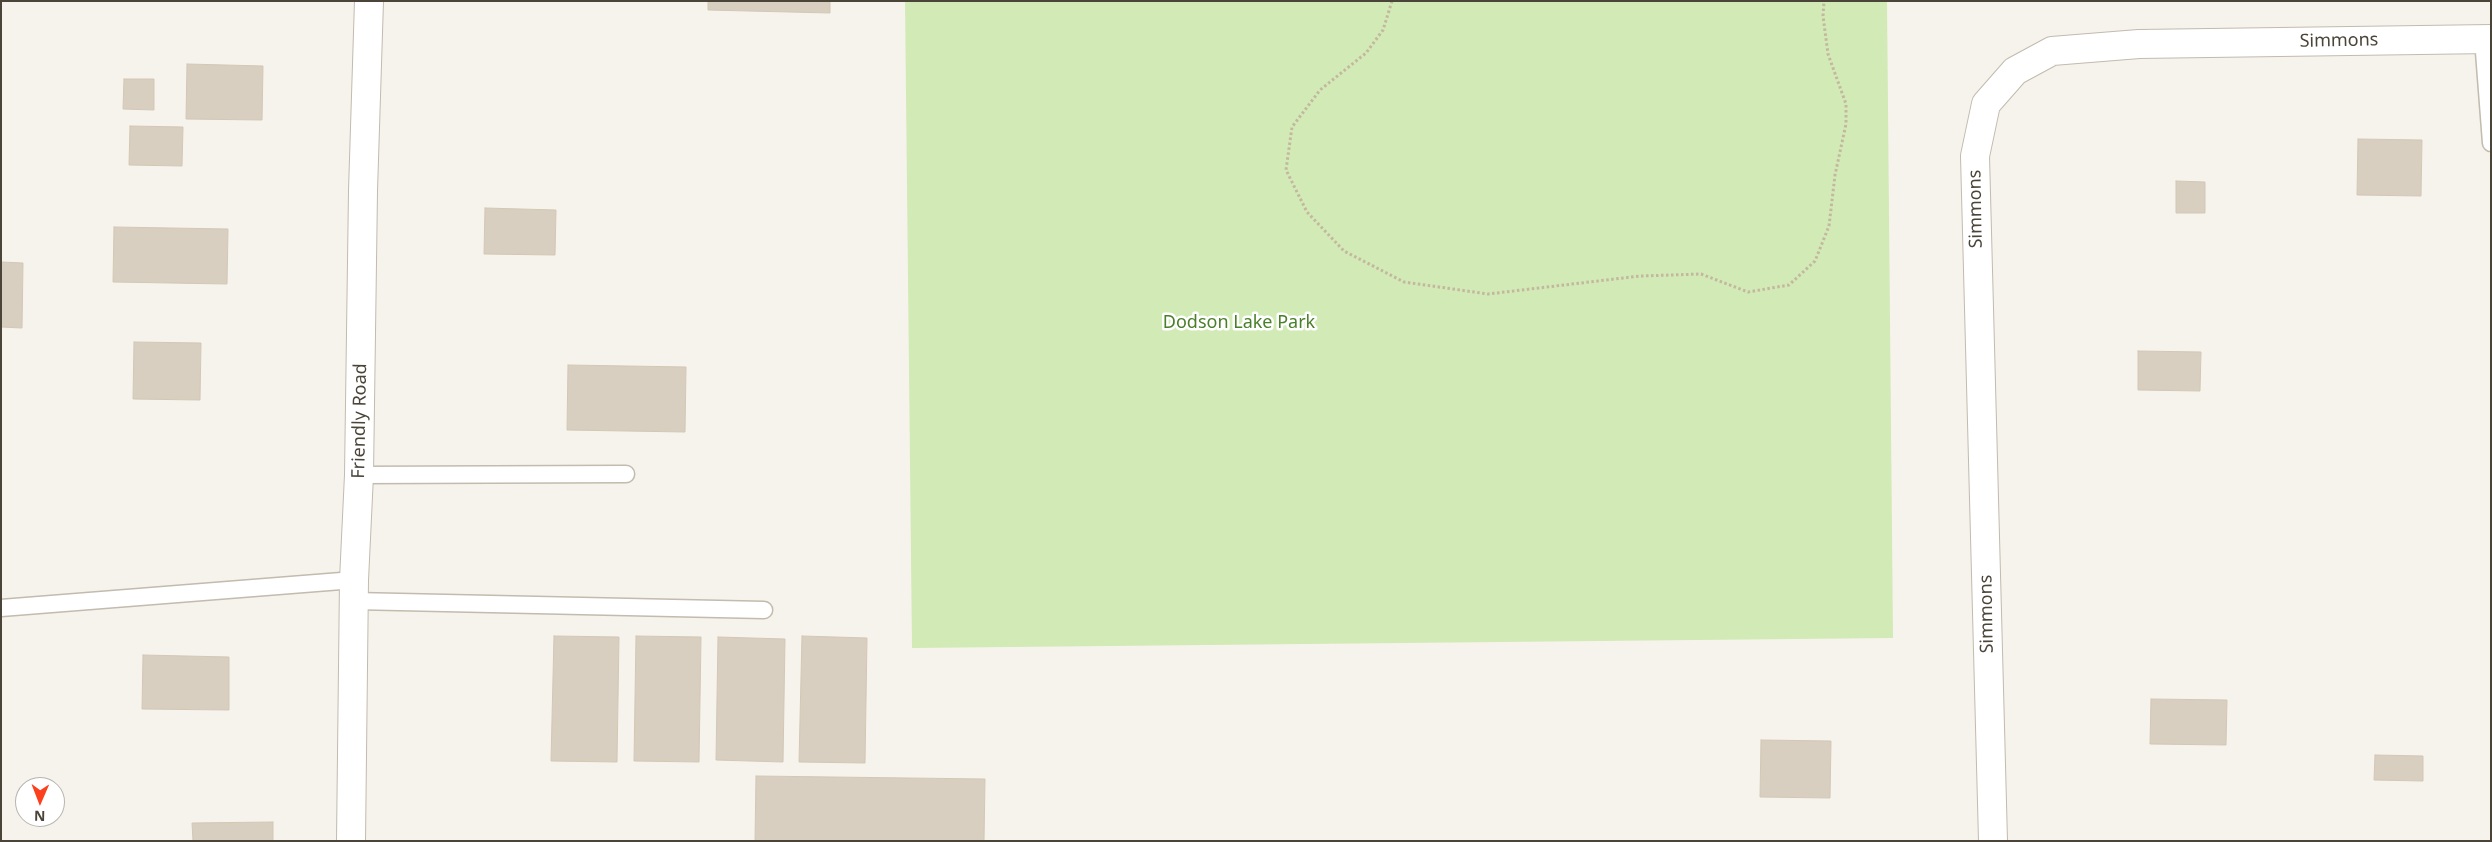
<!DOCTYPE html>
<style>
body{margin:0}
#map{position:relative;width:2492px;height:842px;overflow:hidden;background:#f6f3ec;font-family:"Noto Sans",sans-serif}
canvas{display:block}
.frame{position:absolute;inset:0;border:2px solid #4b4439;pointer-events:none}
.north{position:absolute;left:15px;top:777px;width:50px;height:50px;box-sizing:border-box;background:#fff;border:1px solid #b7b4b0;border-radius:50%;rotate:181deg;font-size:14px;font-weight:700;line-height:20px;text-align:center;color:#4b4439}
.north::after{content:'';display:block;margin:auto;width:18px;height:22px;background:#fc3f1d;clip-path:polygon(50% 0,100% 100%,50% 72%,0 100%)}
</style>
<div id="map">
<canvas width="2492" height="842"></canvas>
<div class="frame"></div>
<div class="north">N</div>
</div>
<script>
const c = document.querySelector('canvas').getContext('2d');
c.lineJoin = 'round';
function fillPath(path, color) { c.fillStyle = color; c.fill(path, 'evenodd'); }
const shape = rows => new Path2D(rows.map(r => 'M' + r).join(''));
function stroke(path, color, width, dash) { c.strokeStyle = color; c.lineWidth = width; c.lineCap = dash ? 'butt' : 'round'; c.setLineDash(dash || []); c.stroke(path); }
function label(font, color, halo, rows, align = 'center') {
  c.font = font + ' "Noto Sans",sans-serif'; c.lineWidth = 5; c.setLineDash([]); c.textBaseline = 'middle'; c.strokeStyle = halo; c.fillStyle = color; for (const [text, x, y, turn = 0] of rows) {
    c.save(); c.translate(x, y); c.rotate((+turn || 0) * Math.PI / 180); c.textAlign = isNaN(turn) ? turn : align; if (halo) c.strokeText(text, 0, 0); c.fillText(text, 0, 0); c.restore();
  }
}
const green = shape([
 [905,1,1887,1,1893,638,912,648]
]);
const building = shape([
 [708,1,830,1,830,13,708,10,708,1],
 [187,64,263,66,262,120,186,119,187,64],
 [124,79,154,79,154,110,123,109,124,79],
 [130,126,183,127,182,166,129,165,130,126],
 [2358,139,2422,140,2421,196,2357,195,2358,139],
 [2176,181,2205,182,2205,213,2176,213,2176,181],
 [485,208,556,210,555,255,484,254,485,208],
 [114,227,228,229,227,284,113,282,114,227],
 [1,262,23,263,22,328,1,327,1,262],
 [134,342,201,343,200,400,133,399,134,342],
 [2138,351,2201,352,2200,391,2138,390,2138,351],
 [568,365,686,367,685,432,567,430,568,365],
 [554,636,619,637,617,762,551,761,554,636],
 [636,636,701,637,699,762,634,761,636,636],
 [802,636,867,638,865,763,799,762,802,636],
 [718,637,785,639,783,762,716,760,718,637],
 [143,655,229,657,229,710,142,709,143,655],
 [2151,699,2227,700,2226,745,2150,744,2151,699],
 [1761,740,1831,741,1830,798,1760,797,1761,740],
 [2375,755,2423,756,2423,781,2374,780,2375,755],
 [756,776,985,779,984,841,755,841,756,776],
 [273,822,273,841,193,841,192,823,273,822]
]);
const path = shape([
 [1392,1,1383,30,1366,53,1320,90,1292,127,1286,170,1307,212,1344,251,1404,282,1488,294,1640,276,1701,274,1748,292,1789,285,1815,261,1829,226,1835,175,1846,124,1846,104,1828,54,1823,16,1824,1]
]);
const service = shape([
 [2483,39,2491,143],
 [359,475,626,474],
 [354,601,764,610],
 [1,608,354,580]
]);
const minor = shape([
 [351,841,354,580,359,475,363,191,369,1],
 [1993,841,1975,156,1986,104,2015,71,2052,51,2139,44,2491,39]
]);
const streetNames = [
 ["Simmons",2339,41,-1],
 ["Simmons",1976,209,-91],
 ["Friendly Road",360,421,-89],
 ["Simmons",1987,614,-91]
];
const parkNames = [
 ["Dodson Lake Park",1239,323]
];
fillPath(green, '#d2eab5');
fillPath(building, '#d8cfc1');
stroke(building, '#d3c7b4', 1);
stroke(service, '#c2bbae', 19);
stroke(minor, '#c2bbae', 30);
stroke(path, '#c4b79f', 3, [2.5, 2.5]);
stroke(service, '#fff', 16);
stroke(minor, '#fff', 28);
label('18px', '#4b4439', '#fff', streetNames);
label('18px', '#4a7f2a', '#fff', parkNames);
</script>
